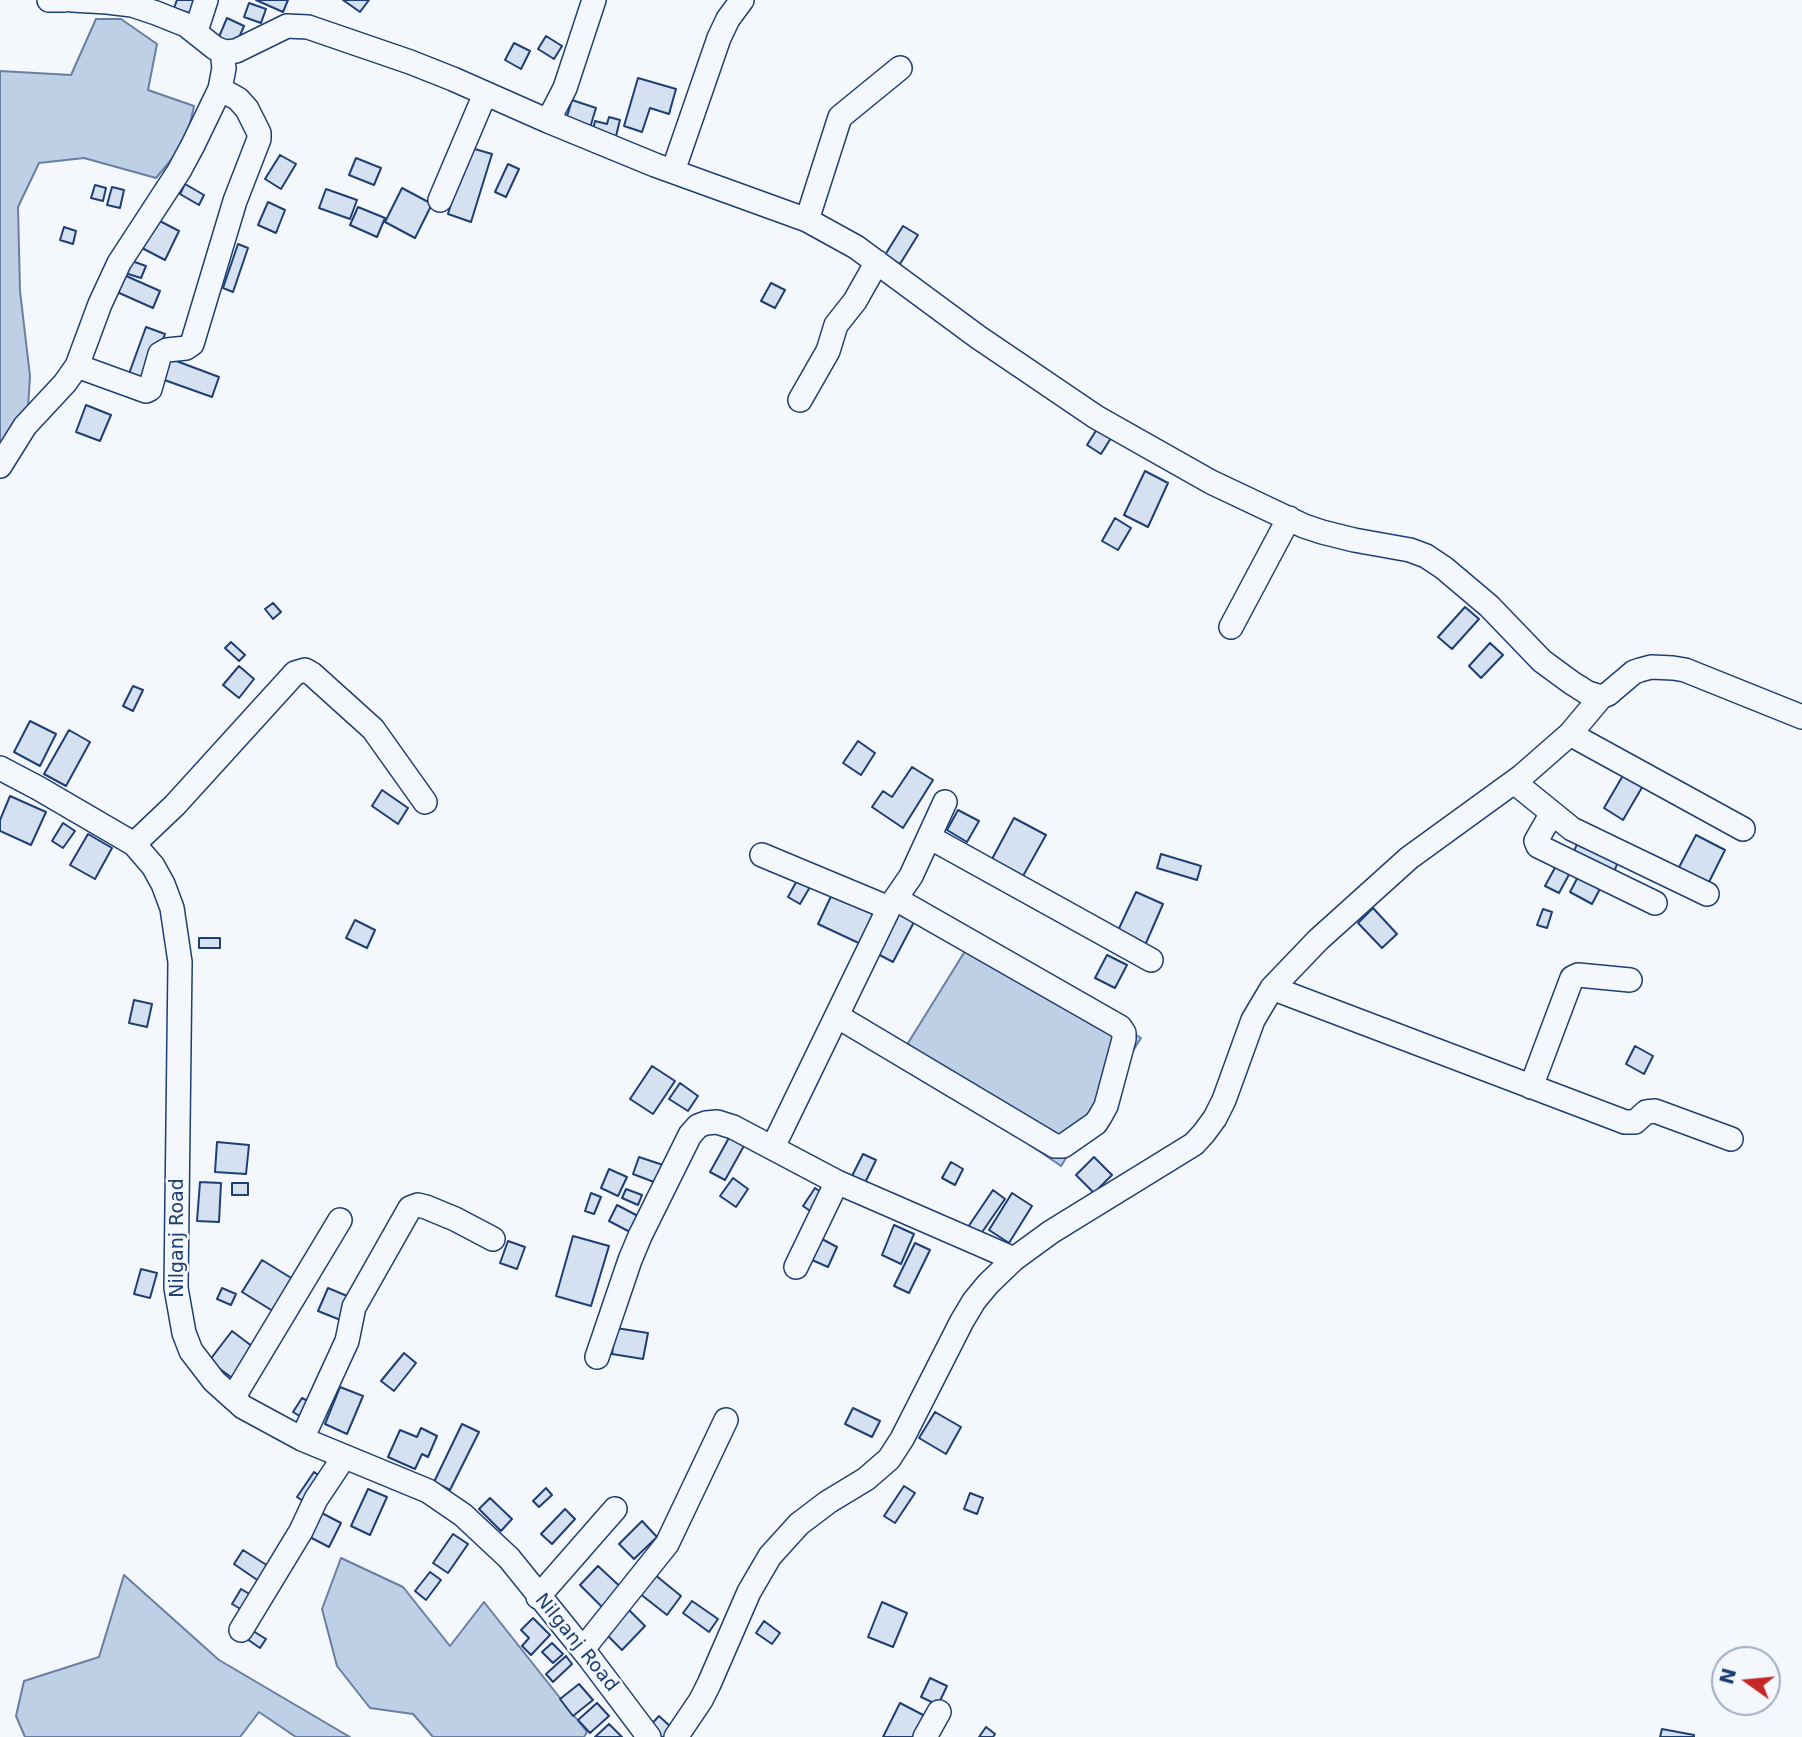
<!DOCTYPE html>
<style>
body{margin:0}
#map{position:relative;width:1802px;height:1737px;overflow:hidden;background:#f4f7fb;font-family:"DejaVu Sans",sans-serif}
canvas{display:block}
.north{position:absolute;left:1711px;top:1646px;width:70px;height:70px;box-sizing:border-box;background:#f4f7fb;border:2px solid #9eadc5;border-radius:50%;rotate:285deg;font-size:19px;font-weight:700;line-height:28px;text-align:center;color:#1d3f73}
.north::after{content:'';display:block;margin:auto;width:24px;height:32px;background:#c62828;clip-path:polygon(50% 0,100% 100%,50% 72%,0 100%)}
</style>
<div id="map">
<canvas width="1802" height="1737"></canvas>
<div class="north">N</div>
</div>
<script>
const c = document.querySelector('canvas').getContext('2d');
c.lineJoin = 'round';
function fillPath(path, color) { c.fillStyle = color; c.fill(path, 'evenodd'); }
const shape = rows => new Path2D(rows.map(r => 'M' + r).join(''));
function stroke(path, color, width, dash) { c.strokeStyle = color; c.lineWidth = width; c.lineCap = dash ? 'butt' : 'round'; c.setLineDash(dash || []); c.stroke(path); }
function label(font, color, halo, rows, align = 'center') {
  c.font = font + ' "DejaVu Sans",sans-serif'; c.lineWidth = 5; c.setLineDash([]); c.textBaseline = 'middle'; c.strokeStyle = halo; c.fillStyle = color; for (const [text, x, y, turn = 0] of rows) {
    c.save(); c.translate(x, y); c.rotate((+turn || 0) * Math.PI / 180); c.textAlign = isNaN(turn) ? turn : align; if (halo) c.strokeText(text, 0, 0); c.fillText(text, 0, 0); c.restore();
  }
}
const water = shape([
 [96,19,121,19,157,44,148,90,194,106,186,142,156,178,84,158,39,163,18,207,20,291,30,376,28,408,0,459,0,71,71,75,96,19],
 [975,935,1141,1038,1061,1166,900,1056,975,935],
 [341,1558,403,1587,450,1646,484,1602,587,1732,584,1737,433,1737,413,1714,370,1708,337,1666,322,1609,341,1558],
 [124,1575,219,1660,350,1737,296,1737,259,1712,240,1737,25,1737,16,1716,24,1681,99,1657,124,1575]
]);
const building = shape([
 [177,0,197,0,192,14,174,8,177,0],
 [256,0,288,0,283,12,256,0],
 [343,0,369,0,360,12,343,0],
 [249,3,266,9,261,23,244,17,249,3],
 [227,18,244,26,235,47,218,39,227,18],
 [546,36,562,46,554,59,538,49,546,36],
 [514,43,530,51,521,69,505,60,514,43],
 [638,78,676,89,669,114,650,108,642,132,624,126,638,78],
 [572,100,596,108,589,131,565,123,572,100],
 [609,117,620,120,615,140,592,134,595,121,607,124,609,117],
 [468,147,492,154,471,222,448,214,468,147],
 [280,155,296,164,281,189,265,179,280,155],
 [356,158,381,168,374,185,349,175,356,158],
 [508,164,519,169,506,197,495,192,508,164],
 [185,184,204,195,199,205,180,194,185,184],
 [95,185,106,188,103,201,91,198,95,185],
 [112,187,124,190,120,208,107,205,112,187],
 [402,188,432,204,415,238,385,222,402,188],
 [326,189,357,200,350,219,319,208,326,189],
 [268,202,285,210,276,233,258,225,268,202],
 [358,207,385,218,377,237,350,225,358,207],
 [156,219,179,231,165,260,142,248,156,219],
 [903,226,918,235,900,264,885,255,903,226],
 [64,227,76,231,73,244,60,240,64,227],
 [238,244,248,248,233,292,223,288,238,244],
 [129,260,146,266,141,278,125,273,129,260],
 [124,275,160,291,153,308,117,292,124,275],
 [771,283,785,290,775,308,761,301,771,283],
 [146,327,165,334,144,389,126,382,146,327],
 [163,356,219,377,212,397,156,377,163,356],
 [86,405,111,415,100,441,76,432,86,405],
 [1097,429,1111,438,1101,454,1087,445,1097,429],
 [1145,471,1168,483,1148,527,1124,515,1145,471],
 [1115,518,1131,528,1118,550,1102,541,1115,518],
 [273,603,281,612,273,619,265,609,273,603],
 [1465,607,1479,619,1452,649,1438,637,1465,607],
 [231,642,245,655,239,661,225,648,231,642],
 [1490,643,1503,655,1481,678,1469,666,1490,643],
 [239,666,254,679,239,698,223,685,239,666],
 [133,686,143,690,133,711,123,706,133,686],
 [30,721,56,734,40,766,14,752,30,721],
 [69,730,90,742,66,786,44,774,69,730],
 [858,741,875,753,861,775,843,763,858,741],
 [912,767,933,780,903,828,872,807,883,791,892,797,912,767],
 [1625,772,1644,784,1623,820,1604,808,1625,772],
 [382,790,408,808,398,824,372,806,382,790],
 [10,796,46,812,31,845,0,831,0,820,10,796],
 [958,810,979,821,967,842,947,830,958,810],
 [1014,818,1046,835,1023,876,992,859,1014,818],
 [63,823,75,831,63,848,52,841,63,823],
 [88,834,112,848,95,879,70,865,88,834],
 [1696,835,1725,850,1706,888,1676,873,1696,835],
 [1577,844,1618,862,1612,877,1571,859,1577,844],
 [1161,854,1201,866,1197,880,1157,868,1161,854],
 [1557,864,1571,871,1559,893,1545,886,1557,864],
 [1580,873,1602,885,1592,904,1570,892,1580,873],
 [800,875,813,882,800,904,788,897,800,875],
 [834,890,879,912,863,945,818,924,834,890],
 [1136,892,1163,904,1143,950,1115,937,1136,892],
 [1373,908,1397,934,1382,948,1358,923,1373,908],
 [1543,909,1552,912,1547,928,1537,925,1543,909],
 [894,912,914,922,893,962,874,952,894,912],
 [355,920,375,930,367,948,346,938,355,920],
 [199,938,220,938,220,948,199,948,199,938],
 [1107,955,1127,965,1115,988,1095,978,1107,955],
 [134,1000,152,1004,147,1027,129,1023,134,1000],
 [1635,1046,1653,1056,1644,1074,1626,1064,1635,1046],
 [652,1066,675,1081,653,1114,630,1099,652,1066],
 [680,1083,698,1096,688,1111,669,1099,680,1083],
 [730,1136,745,1144,725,1180,710,1172,730,1136],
 [217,1142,249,1145,246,1174,215,1172,217,1142],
 [863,1154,876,1160,862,1189,849,1182,863,1154],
 [639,1157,666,1166,659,1184,633,1174,639,1157],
 [1094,1157,1112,1175,1094,1193,1076,1175,1094,1157],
 [951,1162,963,1169,955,1185,942,1178,951,1162],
 [609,1169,627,1177,618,1196,601,1188,609,1169],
 [733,1178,748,1189,736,1207,720,1196,733,1178],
 [200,1182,221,1183,219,1222,197,1221,200,1182],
 [232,1183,248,1183,248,1195,232,1195,232,1183],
 [815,1188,825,1195,813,1213,803,1206,815,1188],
 [626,1189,642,1195,638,1205,622,1198,626,1189],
 [993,1190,1005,1199,978,1238,966,1230,993,1190],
 [591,1193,601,1197,594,1214,585,1211,591,1193],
 [1012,1193,1032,1206,1009,1243,989,1230,1012,1193],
 [617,1205,638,1216,630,1232,609,1221,617,1205],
 [894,1225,914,1234,901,1264,882,1255,894,1225],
 [573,1236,609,1246,591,1306,556,1296,573,1236],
 [822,1239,837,1247,828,1267,812,1260,822,1239],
 [508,1241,525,1247,517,1269,500,1263,508,1241],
 [915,1243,930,1250,909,1293,894,1286,915,1243],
 [262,1260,301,1284,281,1316,242,1292,262,1260],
 [141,1269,157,1273,150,1298,134,1294,141,1269],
 [222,1288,236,1294,231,1305,217,1299,222,1288],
 [328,1288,352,1298,343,1321,318,1311,328,1288],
 [616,1328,648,1333,643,1359,612,1354,616,1328],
 [232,1331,257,1350,235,1380,209,1361,232,1331],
 [404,1353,416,1363,394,1391,381,1381,404,1353],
 [340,1387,363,1396,347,1434,325,1424,340,1387],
 [302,1398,315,1405,306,1420,293,1412,302,1398],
 [853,1408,880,1421,872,1437,845,1424,853,1408],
 [935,1412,961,1427,946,1454,919,1438,935,1412],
 [462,1424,479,1432,450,1490,434,1482,462,1424],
 [421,1428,437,1436,428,1457,422,1454,415,1469,388,1457,400,1430,417,1437,421,1428],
 [314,1472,326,1480,309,1505,297,1497,314,1472],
 [904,1486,915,1493,895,1523,884,1516,904,1486],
 [546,1488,552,1495,539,1507,533,1501,546,1488],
 [368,1489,387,1497,370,1535,351,1526,368,1489],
 [970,1493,983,1498,977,1514,964,1509,970,1493],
 [490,1498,512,1519,501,1531,479,1509,490,1498],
 [565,1509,575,1519,552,1544,541,1534,565,1509],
 [316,1510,341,1523,329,1547,304,1534,316,1510],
 [642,1521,657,1537,634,1559,619,1544,642,1521],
 [453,1534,468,1544,448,1573,433,1563,453,1534],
 [243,1550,276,1571,266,1586,234,1564,243,1550],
 [598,1566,626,1592,607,1612,580,1585,598,1566],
 [430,1572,441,1580,426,1600,415,1591,430,1572],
 [654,1574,681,1596,667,1615,639,1593,654,1574],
 [241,1589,258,1599,249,1614,232,1604,241,1589],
 [692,1601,718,1619,709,1632,683,1613,692,1601],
 [882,1602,907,1613,893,1647,868,1637,882,1602],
 [626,1607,645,1626,622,1650,603,1631,626,1607],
 [533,1618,550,1635,531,1655,522,1646,529,1638,521,1630,533,1618],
 [764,1621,780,1633,772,1644,756,1633,764,1621],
 [253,1631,266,1639,260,1648,247,1639,253,1631],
 [552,1643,563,1654,553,1663,542,1652,552,1643],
 [566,1656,572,1664,553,1682,546,1674,566,1656],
 [930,1678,947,1686,938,1705,921,1697,930,1678],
 [579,1684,593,1700,573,1716,560,1699,579,1684],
 [597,1703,609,1716,590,1733,578,1720,597,1703],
 [900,1703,927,1717,917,1737,883,1737,900,1703],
 [659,1716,672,1728,664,1737,655,1737,647,1729,659,1716],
 [609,1724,622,1737,595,1737,609,1724],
 [986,1727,995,1734,993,1737,979,1737,986,1727],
 [1662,1729,1694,1735,1694,1737,1660,1737,1662,1729]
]);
const minor = shape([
 [49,0,64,0],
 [72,0,107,2,132,5,156,13,186,25,215,48,225,52,236,51,287,26,308,27,410,62,453,79,548,121,655,165,807,220,856,247,978,337,1096,417,1211,482,1304,526,1322,532,1354,540,1410,550,1426,556,1444,568,1489,606,1542,661,1572,683,1588,693,1601,697,1608,694,1634,672,1640,670,1651,667,1673,668,1685,670,1802,717],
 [196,31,206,0],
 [548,121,565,88,594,0],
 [673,171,719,38,728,19,742,0],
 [440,200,485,94],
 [807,220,840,117,900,68],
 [77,366,146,391,150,389,160,354,167,350,186,348,192,344,235,201,259,139,259,133,247,109,238,99,220,89],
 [800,400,828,351,836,325,855,301,877,262],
 [0,466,25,426,65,383,77,366,100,304,119,263,179,171,193,145,220,89,224,68,222,51],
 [1231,627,1289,518],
 [1570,734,1743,829],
 [0,768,38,788,134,844,153,866,163,884,172,908,180,962,176,1288,184,1333,191,1351,214,1381,243,1407,302,1439,428,1491,463,1515,509,1558,588,1656,649,1737],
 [1514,782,1572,829,1707,894],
 [1552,813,1536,841,1538,846,1655,903],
 [929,837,1151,960],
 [134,844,175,805,295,673,305,670,312,674,373,729,425,802],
 [762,855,889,908],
 [1272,988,1625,1122,1635,1122,1646,1112,1655,1111,1731,1139],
 [837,1016,1055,1146,1063,1146,1096,1123,1101,1115,1106,1106,1124,1039,1124,1033,1120,1027,896,899],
 [1531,1087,1572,978,1578,975,1630,980],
 [773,1147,889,908,911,876,945,802],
 [796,1267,837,1182],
 [597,1357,630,1260,640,1236,690,1135,698,1126,706,1123,717,1122,733,1127,837,1182,1014,1259],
 [233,1398,340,1220],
 [302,1439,347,1341,354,1307,410,1208,418,1205,426,1207,455,1219,493,1239],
 [538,1597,615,1509],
 [241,1630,301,1531,316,1499,344,1457],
 [583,1649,667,1544,726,1420],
 [676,1737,701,1700,709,1684,749,1592,770,1556,799,1524,828,1502,866,1479,889,1459,902,1439,962,1321,974,1301,988,1284,1014,1259,1051,1232,1194,1144,1204,1133,1215,1118,1224,1100,1253,1020,1272,988,1318,940,1409,858,1522,776,1570,734,1601,697],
 [925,1737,939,1712]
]);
const streetNames = [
 ["Nilganj Road",178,1238,-90],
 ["Nilganj Road",576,1643,51]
];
fillPath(water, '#bed0e5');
stroke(water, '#687fa3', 2);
fillPath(building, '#d5e0f0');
stroke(building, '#1d3f73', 2);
stroke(minor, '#1d3f73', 26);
stroke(minor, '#f4f7fb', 23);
label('19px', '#1d3f73', '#f4f7fb', streetNames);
</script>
